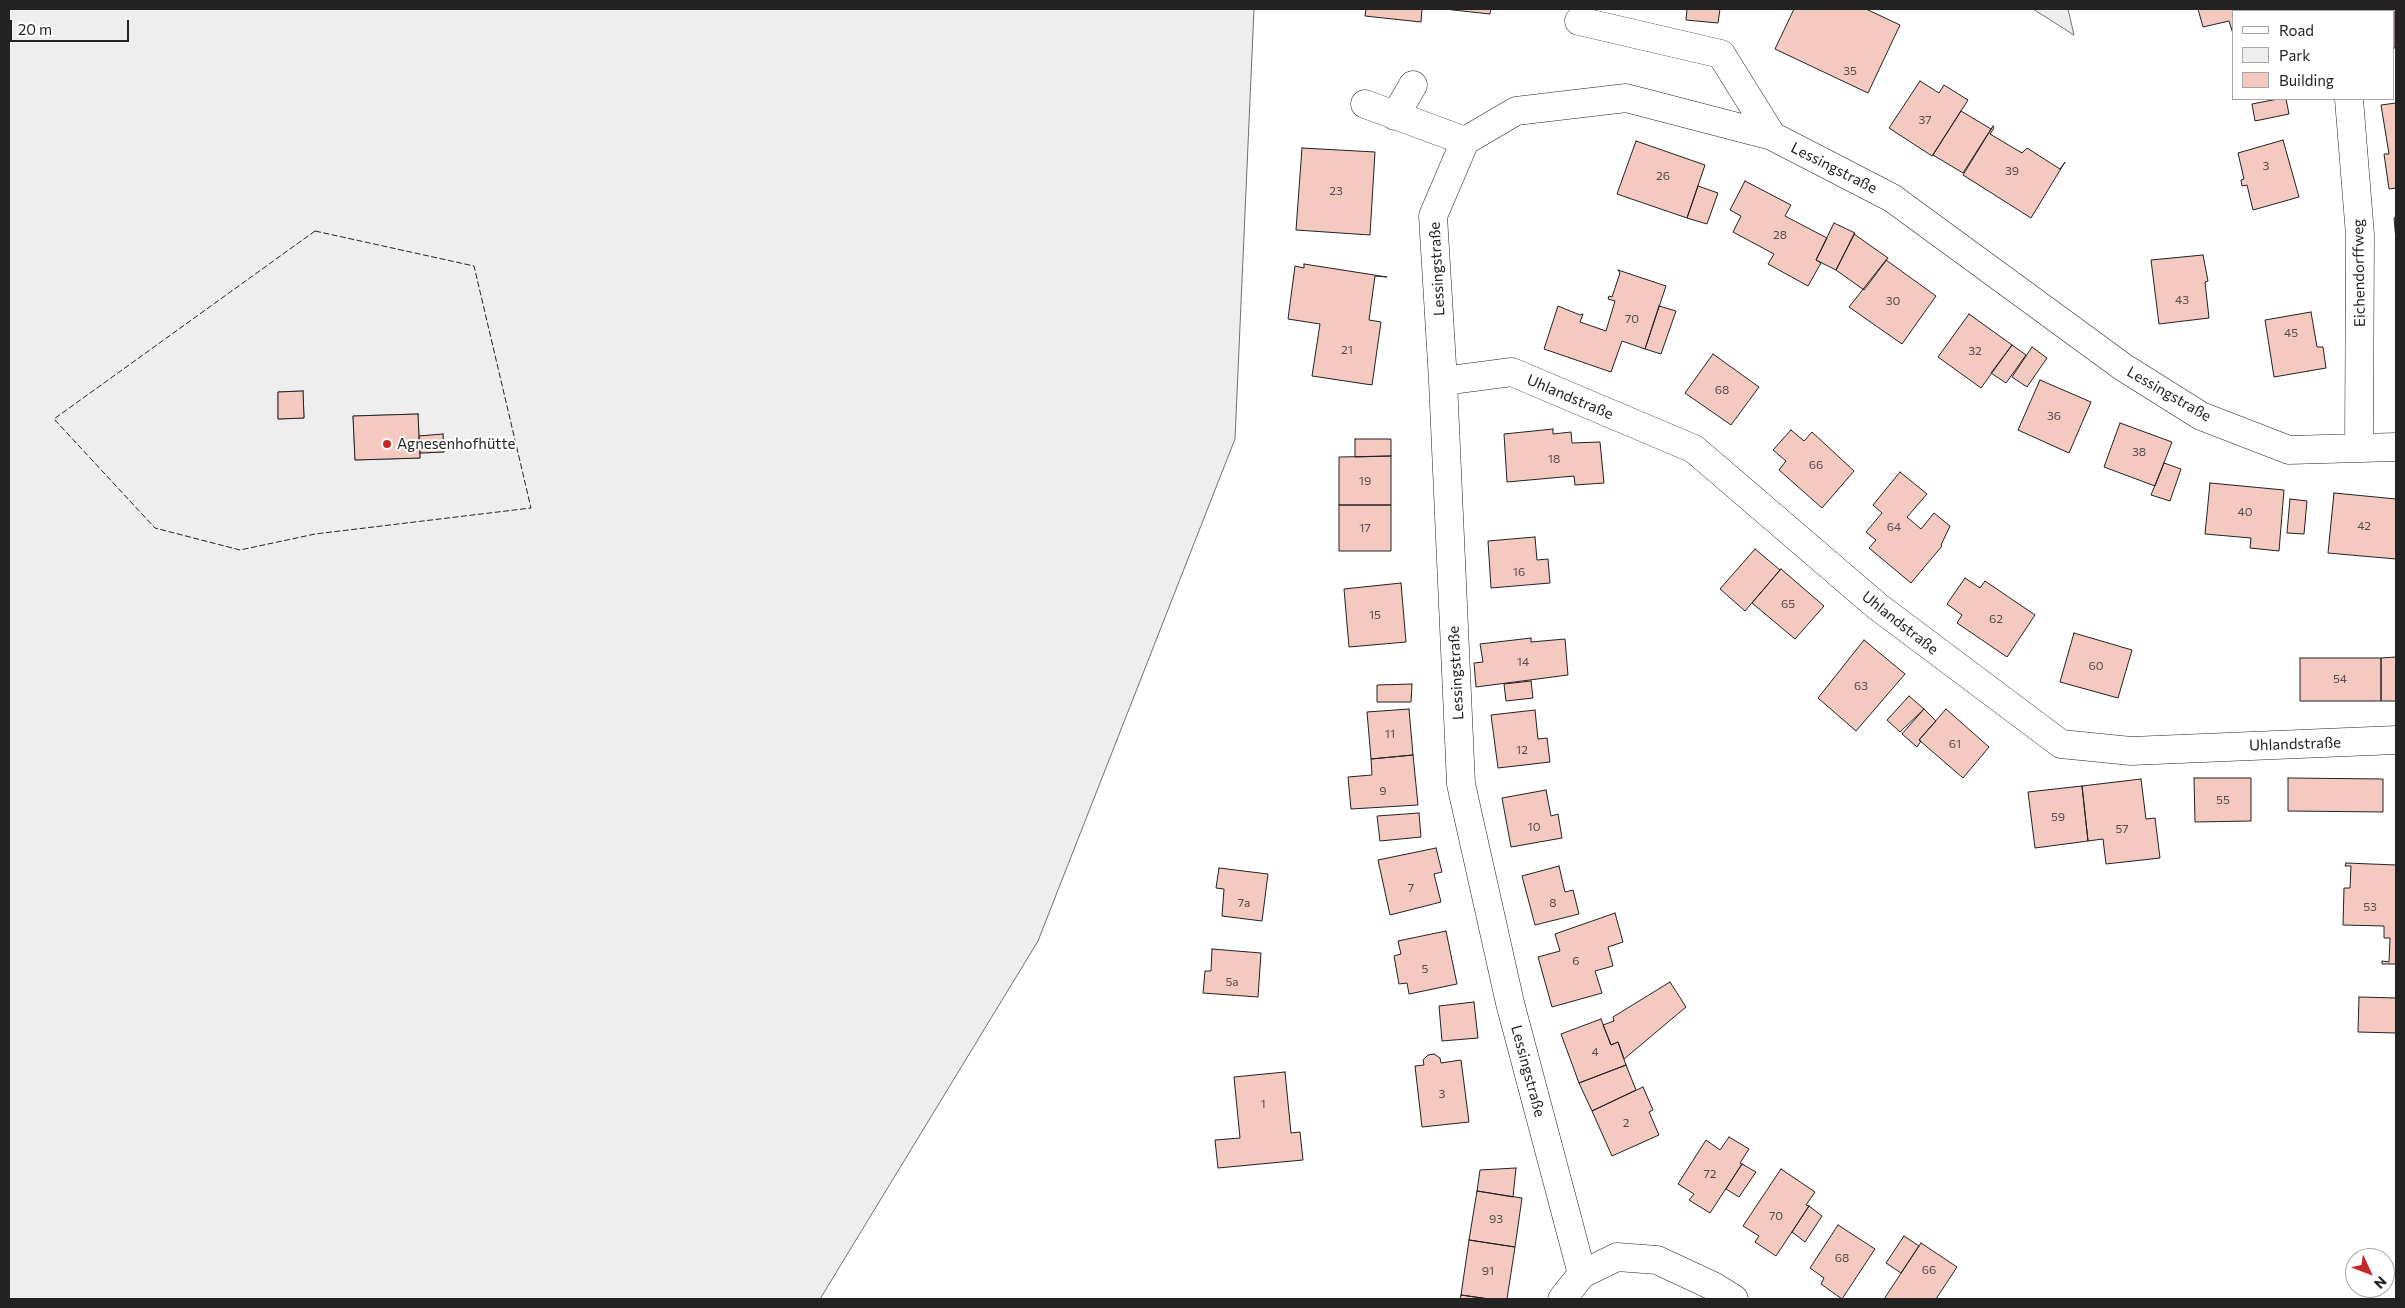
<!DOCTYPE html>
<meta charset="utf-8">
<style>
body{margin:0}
#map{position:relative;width:2405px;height:1308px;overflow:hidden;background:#fff;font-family:Commissioner,sans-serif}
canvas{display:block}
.frame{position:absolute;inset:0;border:10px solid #222;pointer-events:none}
.legend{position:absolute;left:2232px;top:10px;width:162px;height:90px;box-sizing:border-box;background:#fff;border:1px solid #a7a7a7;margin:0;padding:6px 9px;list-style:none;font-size:15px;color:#222}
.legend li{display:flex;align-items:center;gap:10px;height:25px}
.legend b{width:25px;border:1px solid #a7a7a7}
.north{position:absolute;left:2345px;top:1248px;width:50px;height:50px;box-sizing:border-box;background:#fff;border:1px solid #a7a7a7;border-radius:50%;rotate:133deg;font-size:14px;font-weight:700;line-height:20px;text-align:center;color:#222}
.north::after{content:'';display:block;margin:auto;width:18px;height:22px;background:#c62828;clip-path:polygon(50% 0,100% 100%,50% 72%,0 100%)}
.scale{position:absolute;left:10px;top:20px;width:119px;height:22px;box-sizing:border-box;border:2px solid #222;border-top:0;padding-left:6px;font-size:15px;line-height:18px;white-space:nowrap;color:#222;-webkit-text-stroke:4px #fff;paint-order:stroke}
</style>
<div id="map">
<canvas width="2405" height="1308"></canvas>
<div class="frame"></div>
<ul class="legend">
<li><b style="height:6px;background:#fff"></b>Road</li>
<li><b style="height:14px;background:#eee"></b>Park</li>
<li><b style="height:14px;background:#f3c9c0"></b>Building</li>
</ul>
<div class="north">N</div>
<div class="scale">20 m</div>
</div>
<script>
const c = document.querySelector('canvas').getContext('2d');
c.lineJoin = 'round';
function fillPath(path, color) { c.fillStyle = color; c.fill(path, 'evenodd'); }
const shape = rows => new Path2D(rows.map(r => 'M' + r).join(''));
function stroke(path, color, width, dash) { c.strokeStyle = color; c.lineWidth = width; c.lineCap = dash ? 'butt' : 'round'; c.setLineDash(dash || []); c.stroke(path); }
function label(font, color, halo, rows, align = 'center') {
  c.font = font + ' Commissioner,sans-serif'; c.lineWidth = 4; c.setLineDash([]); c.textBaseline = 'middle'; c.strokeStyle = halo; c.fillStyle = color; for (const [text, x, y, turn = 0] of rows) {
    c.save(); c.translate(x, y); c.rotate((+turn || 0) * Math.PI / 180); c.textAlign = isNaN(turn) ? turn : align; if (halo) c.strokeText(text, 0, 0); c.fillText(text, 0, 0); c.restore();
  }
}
const green = shape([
 [9,9,1254,9,1235,439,1038,941,820,1299,9,1299,9,9],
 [303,391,304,418,278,419,278,392,303,391],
 [418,414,419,436,443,435,444,452,420,453,420,458,355,460,353,416,418,414],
 [2033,9,2068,9,2074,35,2033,9]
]);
const building = shape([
 [1366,9,1422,9,1421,22,1365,16,1366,9],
 [1444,9,1491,9,1490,14,1444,9],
 [1679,9,1720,9,1718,23,1686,20,1687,9,1679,9],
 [1794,9,1866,9,1900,25,1868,93,1775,49,1794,9],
 [2198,9,2260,9,2260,11,2234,11,2234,37,2229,21,2203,27,2198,9],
 [2378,9,2396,9,2396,48,2394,48,2394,11,2378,11,2378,9],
 [1920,81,1939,93,1944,85,1968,100,1932,156,1889,128,1920,81],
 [2278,99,2286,99,2289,114,2255,121,2252,104,2278,99],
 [2396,103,2396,188,2389,189,2384,154,2389,154,2381,105,2396,103],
 [1961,111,1991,129,1963,173,1933,155,1961,111],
 [1993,126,1994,128,1990,134,2022,153,2027,148,2060,169,2065,162,2031,218,1963,175,1993,126],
 [2283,140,2299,197,2253,210,2247,185,2242,186,2241,180,2244,179,2238,153,2283,140],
 [1636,141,1705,165,1687,218,1617,194,1636,141],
 [1302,148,1375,152,1370,235,1296,230,1302,148],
 [1745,181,1791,205,1785,216,1827,238,1816,260,1821,263,1808,286,1768,264,1774,254,1733,232,1741,216,1730,210,1745,181],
 [1698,186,1718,193,1707,224,1687,218,1698,186],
 [2396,217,2396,240,2394,218,2396,217],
 [1834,223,1855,233,1836,270,1816,260,1834,223],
 [1854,234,1888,258,1864,290,1836,270,1854,234],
 [2203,255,2208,281,2205,282,2209,318,2159,324,2151,260,2203,255],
 [1886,260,1936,296,1902,344,1849,307,1886,260],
 [1304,264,1387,277,1375,276,1369,320,1381,322,1372,385,1312,376,1320,324,1288,319,1295,266,1304,268,1304,264],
 [1618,270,1666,286,1645,349,1622,341,1611,372,1544,349,1558,306,1580,315,1583,314,1580,322,1606,331,1615,301,1608,299,1609,296,1612,297,1620,273,1618,270],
 [1659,306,1676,311,1661,354,1645,349,1659,306],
 [2311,312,2317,347,2323,347,2326,368,2274,377,2265,320,2311,312],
 [1969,314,2012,345,1981,388,1938,357,1969,314],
 [2012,345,2026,355,2006,383,1991,373,2012,345],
 [2032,347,2047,358,2027,387,2012,377,2032,347],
 [1713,354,1759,387,1731,425,1685,393,1713,354],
 [2040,380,2091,402,2069,453,2018,430,2040,380],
 [303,391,304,418,278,419,278,392,303,391],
 [418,414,420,458,355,460,353,416,418,414],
 [2120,423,2172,442,2155,486,2104,467,2120,423],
 [1553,429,1553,434,1571,432,1572,443,1600,442,1604,483,1575,485,1574,476,1507,482,1504,434,1553,429],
 [1791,430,1804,441,1812,432,1854,471,1822,508,1779,470,1786,461,1773,450,1791,430],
 [443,434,444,452,420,453,419,436,443,434],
 [1355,439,1391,439,1391,456,1355,457,1355,439],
 [1391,456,1391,505,1339,505,1339,457,1391,456],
 [2164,463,2181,469,2170,501,2151,495,2164,463],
 [1900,472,1927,494,1907,517,1921,529,1934,513,1950,526,1941,545,1942,546,1911,583,1869,548,1876,540,1866,532,1882,513,1873,505,1900,472],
 [2210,483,2284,490,2279,551,2250,548,2251,538,2205,534,2210,483],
 [2334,493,2396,499,2396,559,2328,553,2334,493],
 [2290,499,2307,501,2304,534,2287,533,2290,499],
 [1339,505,1391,505,1391,551,1339,551,1339,505],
 [1535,537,1537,560,1548,559,1550,583,1491,588,1488,541,1535,537],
 [1755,549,1780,570,1745,611,1720,589,1755,549],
 [1781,569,1824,606,1795,639,1752,603,1781,569],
 [1965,578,1980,588,1985,581,2035,615,2007,657,1957,623,1962,615,1947,604,1965,578],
 [1401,583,1406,642,1349,647,1344,589,1401,583],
 [2074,633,2132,650,2118,698,2060,682,2074,633],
 [1531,638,1531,642,1565,639,1568,675,1476,687,1474,663,1483,662,1480,644,1531,638],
 [1864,640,1905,674,1856,731,1818,698,1864,640],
 [2396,657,2396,701,2381,701,2381,658,2396,657],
 [2300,658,2381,658,2381,701,2300,701,2300,658],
 [1531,681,1533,698,1506,701,1504,684,1531,681],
 [1412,684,1411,702,1377,702,1377,685,1412,684],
 [1909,696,1924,709,1900,732,1887,720,1909,696],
 [1409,709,1413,755,1371,759,1367,712,1409,709],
 [1924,709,1936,721,1919,740,1921,741,1917,747,1902,734,1924,709],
 [1946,709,1989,747,1963,778,1919,740,1946,709],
 [1535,710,1538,739,1547,738,1550,762,1498,768,1491,715,1535,710],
 [1413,755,1418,805,1351,809,1348,777,1372,775,1371,759,1413,755],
 [2194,778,2251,778,2251,821,2195,822,2194,778],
 [2288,778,2383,779,2383,812,2288,811,2288,778],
 [2141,779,2146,819,2155,818,2160,858,2106,864,2103,839,2088,841,2082,786,2141,779],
 [2082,786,2088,841,2035,848,2028,792,2082,786],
 [1546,790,1551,816,1558,814,1562,838,1511,847,1502,798,1546,790],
 [1419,813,1421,837,1380,841,1377,816,1419,813],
 [1436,848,1442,872,1434,874,1441,902,1390,915,1378,860,1436,848],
 [2346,863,2396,865,2396,964,2382,964,2382,961,2389,962,2390,938,2384,938,2384,926,2343,925,2344,888,2350,888,2351,866,2345,866,2346,863],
 [1559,866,1565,892,1573,890,1579,914,1535,925,1522,876,1559,866],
 [1219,868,1268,874,1262,921,1222,916,1224,889,1216,888,1219,868],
 [1615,913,1623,942,1608,947,1613,966,1595,971,1602,993,1552,1007,1538,957,1560,951,1555,934,1615,913],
 [1446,931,1457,984,1409,994,1407,983,1399,984,1394,956,1401,954,1398,941,1446,931],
 [1212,949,1261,953,1258,997,1203,993,1205,971,1211,971,1212,949],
 [1670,982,1686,1007,1624,1059,1618,1042,1611,1045,1603,1025,1614,1021,1613,1017,1670,982],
 [2359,997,2396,998,2396,1033,2358,1032,2359,997],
 [1474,1002,1478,1038,1442,1041,1439,1006,1474,1002],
 [1601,1019,1611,1045,1618,1042,1626,1065,1579,1083,1561,1034,1601,1019],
 [1434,1054,1440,1058,1441,1063,1461,1060,1469,1122,1422,1127,1415,1066,1424,1065,1423,1060,1428,1055,1434,1054],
 [1626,1065,1636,1090,1592,1111,1579,1083,1626,1065],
 [1285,1072,1291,1133,1300,1132,1303,1160,1218,1168,1215,1140,1240,1138,1234,1077,1285,1072],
 [1643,1087,1653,1110,1649,1112,1659,1135,1612,1156,1592,1111,1643,1087],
 [1729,1137,1749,1149,1740,1163,1742,1164,1710,1213,1689,1200,1694,1194,1678,1184,1706,1140,1720,1150,1729,1137],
 [1742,1164,1756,1172,1739,1197,1726,1189,1742,1164],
 [1516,1168,1513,1197,1477,1191,1480,1170,1516,1168],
 [1781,1169,1815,1192,1806,1205,1809,1206,1776,1256,1755,1242,1759,1236,1743,1226,1781,1169],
 [1477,1191,1522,1198,1515,1247,1469,1240,1477,1191],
 [1809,1206,1822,1216,1805,1242,1792,1232,1809,1206],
 [1838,1225,1875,1249,1842,1299,1821,1284,1824,1278,1810,1268,1838,1225],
 [1904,1236,1919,1246,1901,1273,1886,1263,1904,1236],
 [1469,1240,1515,1247,1507,1299,1489,1299,1461,1295,1469,1240],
 [1921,1243,1957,1267,1936,1299,1884,1299,1921,1243],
 [1461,1295,1489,1299,1460,1299,1461,1295]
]);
const minor = shape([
 [2333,9,2334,11],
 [1579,21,1721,54,1772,136],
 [2349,99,2360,235,2359,448],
 [1365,104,1465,141],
 [1395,116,1413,85],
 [1443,381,1512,372,1694,449,1877,606,2061,744,2131,751,2396,740],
 [1582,1274,1510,1003,1461,784,1443,381,1433,216,1465,141,1516,111,1626,98,1772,136,1892,198,2123,367,2201,416,2289,450,2396,447],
 [1562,1299,1582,1274,1617,1257,1657,1260,1715,1287,1734,1299]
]);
const fence = shape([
 [315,231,474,266,531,508,315,534,240,550,155,528,54,419,315,231]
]);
const markers = [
 [387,444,5,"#c62828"]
];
const numberNames = [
 ["35",1850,71],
 ["37",1925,120],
 ["3",2266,166],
 ["39",2012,171],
 ["26",1663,176],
 ["23",1336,191],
 ["28",1780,235],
 ["43",2182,300],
 ["30",1893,301],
 ["70",1632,319],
 ["45",2291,333],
 ["21",1347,350],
 ["32",1975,351],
 ["68",1722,390],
 ["36",2054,416],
 ["38",2139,452],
 ["18",1554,459],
 ["66",1816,465],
 ["19",1365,481],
 ["40",2245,512],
 ["42",2364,526],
 ["64",1894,527],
 ["17",1365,528],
 ["16",1519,572],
 ["65",1788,604],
 ["15",1375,615],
 ["62",1996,619],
 ["14",1523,662],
 ["60",2096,666],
 ["54",2340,679],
 ["63",1861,686],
 ["11",1390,734],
 ["61",1955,744],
 ["12",1522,750],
 ["9",1383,791],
 ["55",2223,800],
 ["59",2058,817],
 ["10",1534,827],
 ["57",2122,829],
 ["7",1411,888],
 ["7a",1244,903],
 ["8",1553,903],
 ["53",2370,907],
 ["6",1576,961],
 ["5",1425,969],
 ["5a",1232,982],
 ["4",1595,1052],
 ["3",1442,1094],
 ["1",1263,1104],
 ["2",1626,1123],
 ["72",1710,1174],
 ["70",1776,1216],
 ["93",1496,1219],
 ["68",1842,1258],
 ["66",1929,1270],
 ["91",1488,1271]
];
const streetNames = [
 ["Lessingstraße",1834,168,27],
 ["Lessingstraße",1437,269,-93],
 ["Eichendorffweg",2359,273,-91],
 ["Lessingstraße",2169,394,30],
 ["Uhlandstraße",1570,397,23],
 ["Uhlandstraße",1900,623,38],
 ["Lessingstraße",1456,673,-93],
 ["Uhlandstraße",2295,744,-2],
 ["Lessingstraße",1528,1071,75]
];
const poiNames = [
 ["Agnesenhofhütte",397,444]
];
fillPath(green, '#eee');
stroke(green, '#6f6f6f', 1);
fillPath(building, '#f3c9c0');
stroke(building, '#222', 1);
stroke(minor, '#222', 29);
stroke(minor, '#fff', 28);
stroke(fence, '#222', 1, [6, 2.5]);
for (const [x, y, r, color] of markers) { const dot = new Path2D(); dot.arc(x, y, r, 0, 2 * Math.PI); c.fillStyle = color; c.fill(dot); stroke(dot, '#fff', 2); }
label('12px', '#564c4a', null, numberNames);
label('15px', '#222', '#fff', streetNames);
label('15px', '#222', '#fff', poiNames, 'left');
</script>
